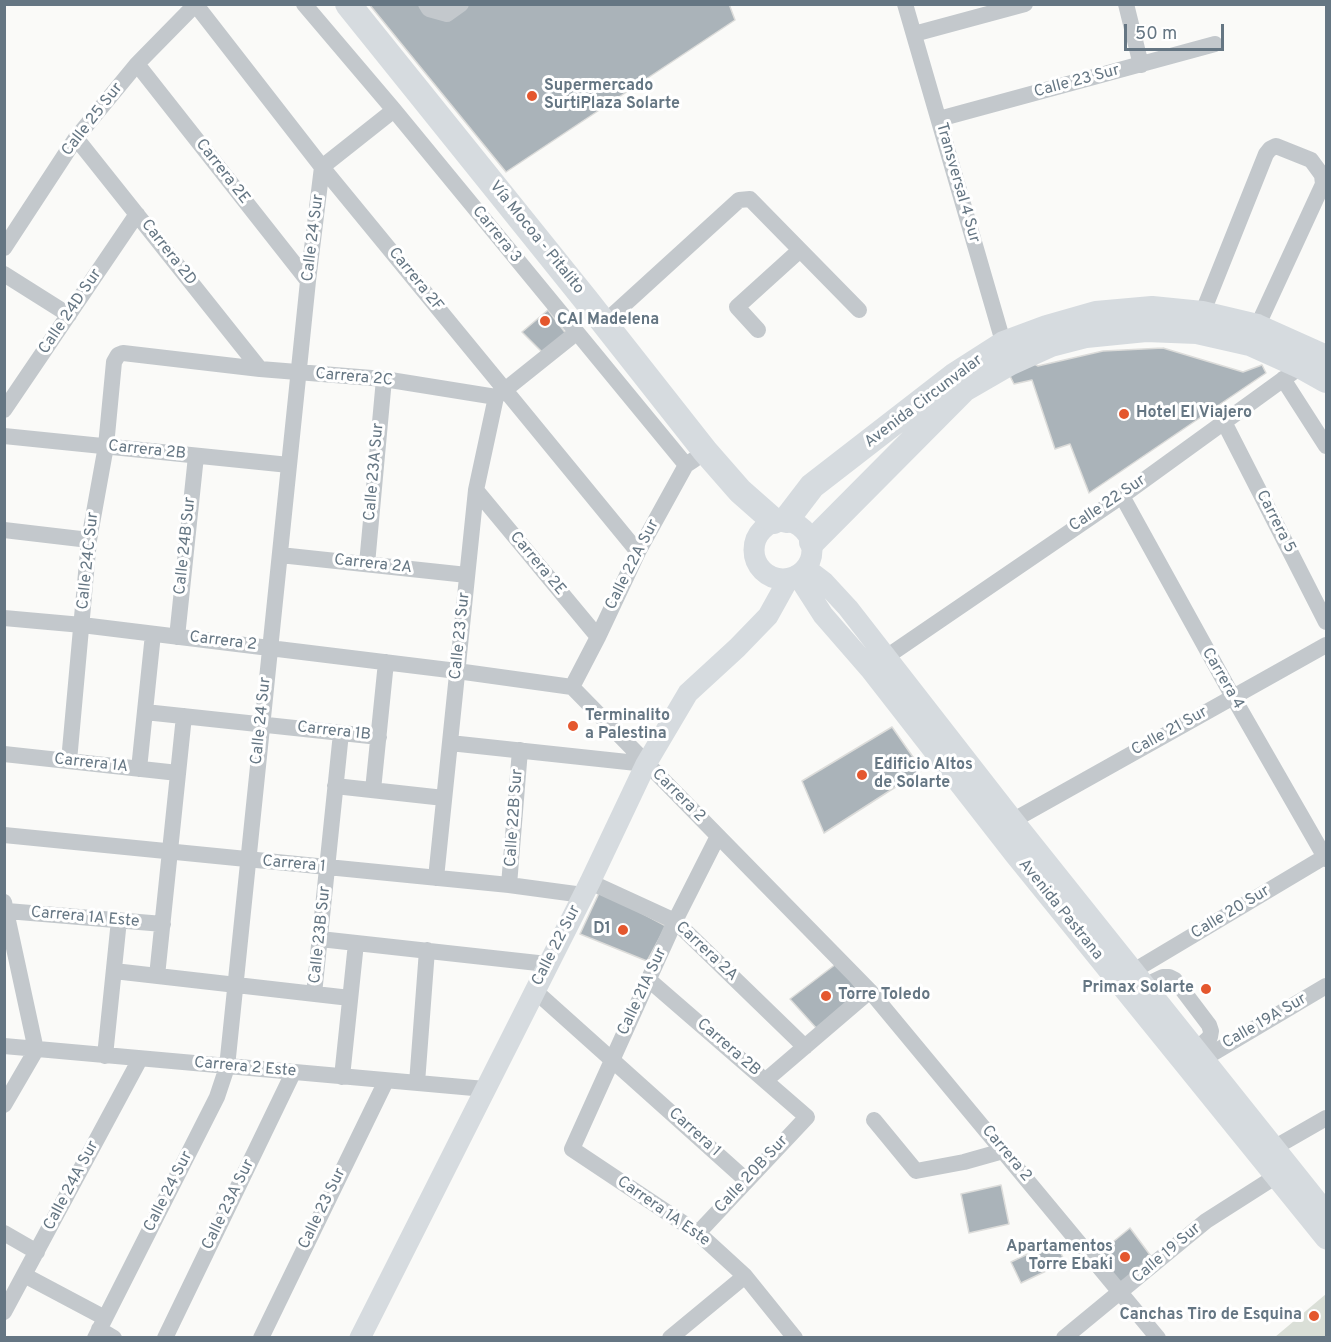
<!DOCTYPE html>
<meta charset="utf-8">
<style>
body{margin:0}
#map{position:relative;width:1331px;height:1342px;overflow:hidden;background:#fafaf8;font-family:Overpass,sans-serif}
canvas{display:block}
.frame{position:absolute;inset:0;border:6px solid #657683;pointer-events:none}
.scale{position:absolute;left:1124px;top:24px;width:100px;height:27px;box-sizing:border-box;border:3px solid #657683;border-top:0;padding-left:8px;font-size:18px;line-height:21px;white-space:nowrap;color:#657683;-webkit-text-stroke:4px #fff;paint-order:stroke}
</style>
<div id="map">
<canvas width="1331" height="1342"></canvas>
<div class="frame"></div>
<div class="scale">50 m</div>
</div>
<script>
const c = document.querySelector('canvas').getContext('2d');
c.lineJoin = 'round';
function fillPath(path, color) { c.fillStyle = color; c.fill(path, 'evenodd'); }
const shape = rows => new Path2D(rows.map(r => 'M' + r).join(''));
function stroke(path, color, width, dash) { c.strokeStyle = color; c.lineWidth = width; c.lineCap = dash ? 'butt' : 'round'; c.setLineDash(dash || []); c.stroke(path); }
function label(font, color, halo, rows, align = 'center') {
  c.font = font + ' Overpass,sans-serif'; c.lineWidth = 6; c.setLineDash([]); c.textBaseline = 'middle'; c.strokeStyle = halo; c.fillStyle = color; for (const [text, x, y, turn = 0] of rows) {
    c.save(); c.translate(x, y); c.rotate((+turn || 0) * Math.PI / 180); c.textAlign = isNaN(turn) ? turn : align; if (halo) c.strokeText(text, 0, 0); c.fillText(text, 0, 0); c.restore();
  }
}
const green = shape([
 [1326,1294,1326,1337,1275,1337]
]);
const building = shape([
 [369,4,729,4,735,20,506,172,369,4],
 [548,310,567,335,542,352,522,332,548,310],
 [1163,348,1243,372,1262,365,1266,373,1089,493,1070,444,1055,449,1032,380,1014,384,1007,370,1029,361,1038,366,1103,351,1163,348],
 [892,727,922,770,824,833,802,781,892,727],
 [600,891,666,926,647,961,580,934,600,891],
 [836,964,861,993,818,1030,790,999,836,964],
 [1001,1185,1009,1224,969,1233,961,1194,1001,1185],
 [1130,1228,1153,1259,1120,1285,1097,1255,1130,1228],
 [1055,1241,1065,1262,1021,1283,1011,1262,1055,1241]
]);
const minor = shape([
 [304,4,394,110,686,465],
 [426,4,429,9,447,14,461,4],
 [905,4,1006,352],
 [1126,4,1141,65],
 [196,5,322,167,638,552],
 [914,34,1025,4],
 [137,64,308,281],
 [939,119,1215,44],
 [76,138,260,369],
 [4,248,76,138,137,64,196,4],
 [4,274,69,315],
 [1202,314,1266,154,1270,149,1276,146,1311,160,1322,175,1323,184,1257,327],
 [604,323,739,200,750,199,859,310],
 [758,330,737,307,800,250],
 [1283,379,1326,446],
 [4,410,137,214],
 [1224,422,1326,622],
 [4,436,289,465],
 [476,490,598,637],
 [1122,496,1233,697,1326,859],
 [4,530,89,540],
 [280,555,467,575],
 [367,564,384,379],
 [4,618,82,625,457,671,572,687,870,991,1158,1338],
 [177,637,196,456],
 [876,664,1122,496,1307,362],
 [572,687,598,637,638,552,686,465,695,459],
 [145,712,379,737],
 [450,743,646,764],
 [4,754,178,773],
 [69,761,89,540,106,446,114,362,118,355,123,353,260,369,384,379,496,397,576,333],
 [139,769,153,634],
 [335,786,444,798],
 [373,790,386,662],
 [1003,826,1326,645],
 [4,835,509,885,583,895],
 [718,836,675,921,572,1149,698,1233,745,1276,795,1338],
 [436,878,476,490,496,397],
 [590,882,675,921,805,1047],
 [509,885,520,750],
 [4,902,36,1050,4,1105],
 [7,911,163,924],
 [320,939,547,964],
 [114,971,350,998],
 [157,976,184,716],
 [1125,979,1135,970,1326,856],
 [649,980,807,1117,698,1233],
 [1146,985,1163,977,1169,977,1175,980,1209,1025,1211,1031,1210,1037,1197,1049],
 [534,990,746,1180],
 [314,994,341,733],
 [4,1046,485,1089],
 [105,1056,119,920],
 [1193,1065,1326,986],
 [342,1077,356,943],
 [766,1080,870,991],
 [417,1083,427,950],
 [874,1120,916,1171,964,1162,1003,1151],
 [1265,1153,1326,1118],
 [4,1233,37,1252],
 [24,1275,105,1318],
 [4,1312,140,1059],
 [99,1329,114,1338],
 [95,1338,217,1097,227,1067,308,281,322,167,394,110],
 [165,1338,293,1073],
 [261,1338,386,1081],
 [670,1338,745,1276],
 [1064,1338,1206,1221,1275,1177]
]);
const major = shape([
 '754 550a29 29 0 1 1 58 0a29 29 0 1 1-58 0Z',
 [807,569,824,582,848,608,1013,820,1326,1212],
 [798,576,823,615,870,669,1015,855,1326,1239],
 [360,1338,590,882,646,764,688,693,737,648,768,616,788,580]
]);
const highway = shape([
 [348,4,586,300,705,451,740,491,774,521],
 [786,520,812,486,954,376,1004,344,1047,328,1096,314,1152,309,1202,314,1257,327,1326,358],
 [812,542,964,389,1009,363,1051,344,1086,335,1146,329,1197,331,1250,343,1301,366,1326,380]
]);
const markers = [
 [532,96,6,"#e4572e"],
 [545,321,6,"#e4572e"],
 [1124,414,6,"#e4572e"],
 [573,726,6,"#e4572e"],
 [862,775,6,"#e4572e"],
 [623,930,6,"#e4572e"],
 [1206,989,6,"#e4572e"],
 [826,996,6,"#e4572e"],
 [1125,1257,6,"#e4572e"],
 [1314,1316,6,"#e4572e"]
];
const streetNames = [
 ["Calle 23 Sur",1077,82,-15],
 ["Calle 25 Sur",93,120,-52],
 ["Carrera 2E",222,172,52],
 ["Transversal 4 Sur",957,183,74],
 ["Carrera 3",496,235,51],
 ["Calle 24 Sur",314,238,-83],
 ["Vía Mocoa - Pitalito",536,238,51],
 ["Carrera 2D",168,253,52],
 ["Carrera 2F",415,280,51],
 ["Calle 24D Sur",71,312,-56],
 ["Carrera 2C",354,378,5],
 ["Avenida Circunvalar",924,402,-37],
 ["Carrera 2B",147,451,6],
 ["Calle 23A Sur",375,472,-85],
 ["Calle 22 Sur",1108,504,-34],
 ["Carrera 5",1275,522,63],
 ["Calle 24B Sur",186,546,-84],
 ["Calle 24C Sur",89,561,-84],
 ["Carrera 2E",537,564,50],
 ["Carrera 2A",373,565,6],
 ["Calle 22A Sur",633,565,-63],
 ["Calle 23 Sur",461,636,-84],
 ["Carrera 2",223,642,7],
 ["Carrera 4",1222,679,60],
 ["Calle 24 Sur",262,721,-84],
 ["Carrera 1B",334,732,6],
 ["Calle 21 Sur",1170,732,-29],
 ["Carrera 1A",91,764,6],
 ["Carrera 2",678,796,45],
 ["Calle 22B Sur",515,818,-86],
 ["Carrera 1",294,865,5],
 ["Avenida Pastrana",1060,910,51],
 ["Calle 20 Sur",1231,913,-31],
 ["Carrera 1A Este",85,918,5],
 ["Calle 23B Sur",321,935,-84],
 ["Calle 22 Sur",557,946,-63],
 ["Carrera 2A",706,952,43],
 ["Calle 21A Sur",643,992,-65],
 ["Calle 19A Sur",1265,1022,-30],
 ["Carrera 2B",728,1048,41],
 ["Carrera 2 Este",245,1068,5],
 ["Carrera 1",694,1133,42],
 ["Carrera 2",1006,1154,50],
 ["Calle 20B Sur",752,1175,-47],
 ["Calle 24A Sur",72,1186,-62],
 ["Calle 24 Sur",169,1192,-63],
 ["Calle 23A Sur",229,1205,-64],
 ["Calle 23 Sur",323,1209,-64],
 ["Carrera 1A Este",663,1212,35],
 ["Calle 19 Sur",1167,1254,-40]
];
const poiNames = [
 ["Supermercado",544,87],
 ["SurtiPlaza Solarte",544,105],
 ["CAI Madelena",557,321],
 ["Hotel El Viajero",1136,414],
 ["Terminalito",585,717],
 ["a Palestina",585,735],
 ["Edificio Altos",874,766],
 ["de Solarte",874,784],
 ["D1",611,930,"right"],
 ["Primax Solarte",1194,989,"right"],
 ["Torre Toledo",838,996],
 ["Apartamentos",1113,1248,"right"],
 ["Torre Ebaki",1113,1266,"right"],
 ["Canchas Tiro de Esquina",1302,1316,"right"]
];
fillPath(green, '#dadfd7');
fillPath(building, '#aab3b9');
stroke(building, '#dcdcda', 1.5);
stroke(minor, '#c3c8cc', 16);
stroke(major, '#d6dbdf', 21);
stroke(highway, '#d6dbdf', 26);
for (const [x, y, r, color] of markers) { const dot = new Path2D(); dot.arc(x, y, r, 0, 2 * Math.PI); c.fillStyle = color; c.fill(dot); stroke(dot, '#fff', 2); }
label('16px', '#657683', '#fff', streetNames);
label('bold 16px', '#657683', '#fff', poiNames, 'left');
</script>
